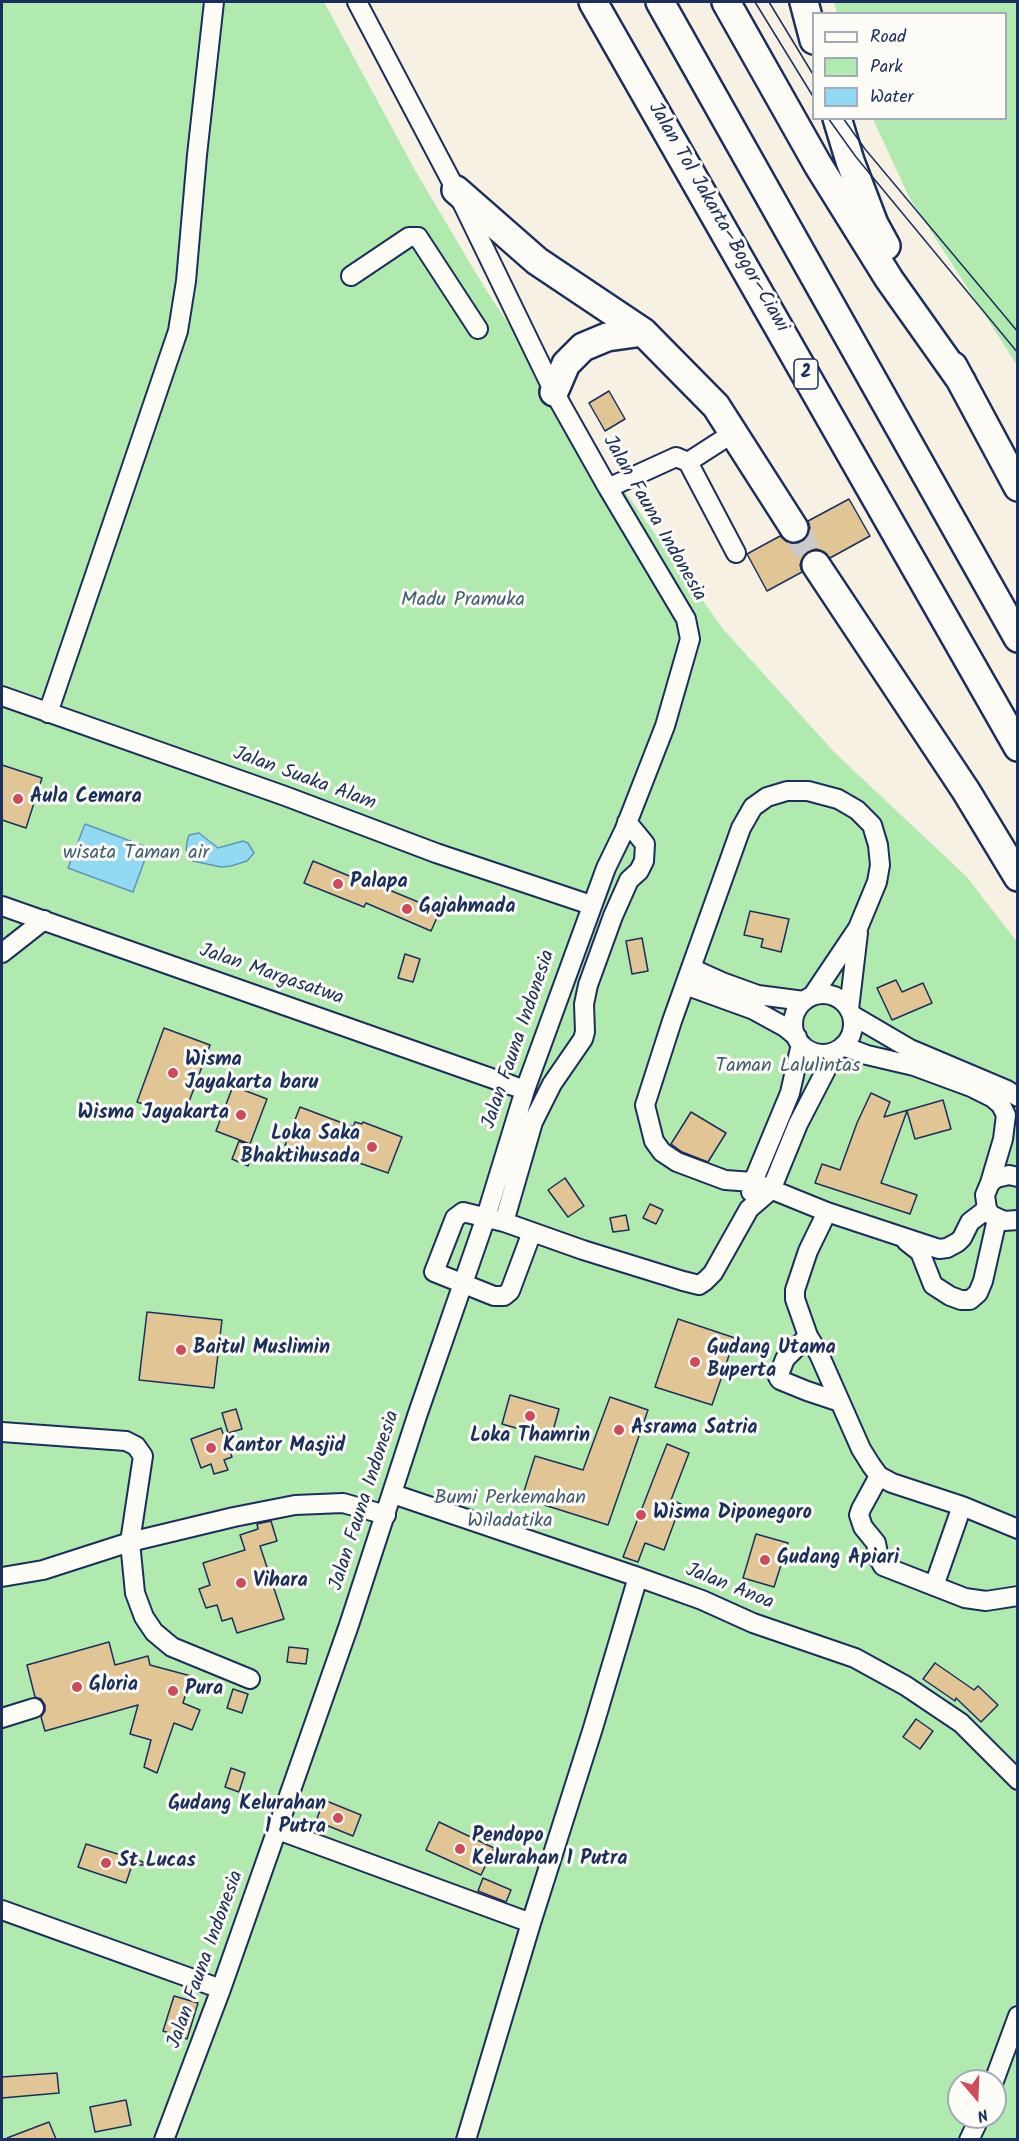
<!DOCTYPE html>
<meta charset="utf-8">
<style>
body{margin:0}
#map{position:relative;width:1019px;height:2141px;overflow:hidden;background:#f7f1e3;font-family:Kalam,sans-serif}
canvas{display:block}
.frame{position:absolute;inset:0;border:3px solid #1b2f5e;pointer-events:none}
.legend{position:absolute;left:812px;top:12px;width:195px;height:108px;box-sizing:border-box;background:#fdfcf7;border:2px solid #a3aaba;margin:0;padding:8px 10px;list-style:none;font-size:18px;color:#1b2f5e}
.legend li{display:flex;align-items:center;gap:12px;height:30px}
.legend b{width:30px;border:2px solid #a3aaba}
.north{position:absolute;left:947px;top:2069px;width:60px;height:60px;box-sizing:border-box;background:#fdfcf7;border:2px solid #a3aaba;border-radius:50%;rotate:161deg;font-size:16px;font-weight:700;line-height:24px;text-align:center;color:#1b2f5e}
.north::after{content:'';display:block;margin:auto;width:21px;height:27px;background:#d1495b;clip-path:polygon(50% 0,100% 100%,50% 72%,0 100%)}
</style>
<div id="map">
<canvas width="1019" height="2141"></canvas>
<div class="frame"></div>
<ul class="legend">
<li><b style="height:8px;background:#fdfcf7"></b>Road</li>
<li><b style="height:16px;background:#b0eaaf"></b>Park</li>
<li><b style="height:16px;background:#92daf4"></b>Water</li>
</ul>
<div class="north">N</div>
</div>
<script>
const c = document.querySelector('canvas').getContext('2d');
c.lineJoin = 'round';
function fillPath(path, color) { c.fillStyle = color; c.fill(path, 'evenodd'); }
const shape = rows => new Path2D(rows.map(r => 'M' + r).join(''));
function stroke(path, color, width, dash) { c.strokeStyle = color; c.lineWidth = width; c.lineCap = dash ? 'butt' : 'round'; c.setLineDash(dash || []); c.stroke(path); }
function label(font, color, halo, rows, align = 'center') {
  c.font = font + ' Kalam,sans-serif'; c.lineWidth = 6; c.setLineDash([]); c.textBaseline = 'middle'; c.strokeStyle = halo; c.fillStyle = color; for (const [text, x, y, turn = 0] of rows) {
    c.save(); c.translate(x, y); c.rotate((+turn || 0) * Math.PI / 180); c.textAlign = isNaN(turn) ? turn : align; if (halo) c.strokeText(text, 0, 0); c.fillText(text, 0, 0); c.restore();
  }
}
const green = shape([
 [2,2,324,2,416,172,486,290,554,392,723,629,835,753,967,877,1017,942,1017,2139,2,2140],
 [959,2081,995,2081,995,2117,959,2117],
 [834,2,1017,2,1017,365,909,197,873,119,1006,118,1006,14,837,13]
]);
const water = shape([
 [85,824,149,848,133,892,68,868,85,824],
 [199,833,218,848,243,841,248,843,254,853,247,861,231,866,221,867,193,861,186,850,187,842,189,835,199,833]
]);
const building = shape([
 [609,391,625,419,605,431,589,403,609,391],
 [849,499,870,536,830,558,822,551,816,549,808,552,802,559,800,565,802,572,767,591,747,554,780,536,787,542,794,544,802,542,808,535,810,528,808,521,849,499],
 [2,765,42,778,26,828,2,820,2,765],
 [313,861,381,889,382,887,440,911,431,931,366,903,364,907,304,883,313,861],
 [750,911,789,919,781,952,761,947,763,939,744,935,750,911],
 [642,938,648,971,632,974,626,941,642,938],
 [405,954,420,959,413,982,398,978,405,954],
 [896,980,902,992,923,983,932,1003,892,1020,877,988,896,980],
 [164,1028,210,1045,183,1118,137,1102,164,1028],
 [233,1086,267,1099,250,1144,216,1131,233,1086],
 [871,1093,890,1102,884,1117,943,1100,951,1129,915,1139,907,1111,881,1183,917,1195,910,1214,815,1183,822,1164,840,1170,857,1123,871,1093],
 [300,1107,353,1127,355,1122,362,1124,363,1122,402,1137,388,1173,325,1151,322,1159,285,1145,300,1107],
 [691,1112,726,1133,708,1162,682,1152,671,1144,691,1112],
 [239,1141,255,1148,248,1166,232,1159,239,1141],
 [565,1178,584,1206,568,1217,548,1190,565,1178],
 [650,1204,663,1210,656,1224,643,1218,650,1204],
 [626,1215,629,1230,613,1232,610,1218,626,1215],
 [147,1312,222,1320,214,1388,139,1380,147,1312],
 [678,1319,735,1338,712,1405,655,1387,678,1319],
 [510,1395,559,1409,551,1438,502,1424,510,1395],
 [610,1397,648,1410,608,1525,522,1498,535,1456,583,1470,610,1397],
 [236,1409,242,1429,228,1433,222,1413,236,1409],
 [221,1428,232,1457,224,1460,228,1470,214,1474,211,1464,201,1468,191,1439,221,1428],
 [667,1444,689,1453,671,1500,681,1504,664,1550,645,1543,638,1562,623,1557,667,1444],
 [271,1521,277,1541,260,1546,284,1619,237,1633,232,1618,222,1621,217,1605,206,1608,199,1589,210,1585,203,1563,245,1550,240,1535,258,1529,257,1524,271,1521],
 [756,1534,788,1543,774,1587,743,1578,756,1534],
 [109,1642,115,1665,148,1656,150,1665,191,1676,183,1703,200,1710,192,1730,174,1723,157,1773,144,1767,151,1740,130,1734,138,1705,45,1731,41,1717,45,1711,45,1705,41,1699,35,1697,27,1665,109,1642],
 [289,1647,308,1649,306,1664,287,1662,289,1647],
 [935,1663,974,1690,978,1686,998,1705,981,1722,956,1698,955,1701,923,1679,935,1663],
 [233,1689,248,1694,242,1713,227,1708,233,1689],
 [916,1719,933,1731,920,1749,903,1737,916,1719],
 [231,1768,245,1773,239,1792,225,1787,231,1768],
 [324,1800,361,1815,353,1836,316,1821,324,1800],
 [439,1822,494,1848,481,1875,426,1850,439,1822],
 [86,1844,143,1862,143,1865,132,1865,126,1883,78,1867,86,1844],
 [483,1878,511,1890,506,1902,478,1891,483,1878],
 [174,1996,198,2003,187,2039,163,2031,174,1996],
 [57,2073,59,2093,2,2098,2,2077,57,2073],
 [126,2100,131,2125,95,2132,90,2107,126,2100],
 [49,2122,56,2139,7,2139,7,2138,49,2122]
]);
const highwayTunnel = shape([
 [794,528,816,565]
]);
const minor = shape([
 [351,276,409,237,418,237,478,329],
 [688,462,733,433],
 [608,488,676,457,688,462,736,553],
 [2,696,285,796,436,853,591,905],
 [48,713,178,331,186,281,197,155,214,2],
 [2,906,525,1090],
 [2,953,44,920],
 [691,968,722,982,758,995,804,1001],
 [685,985,754,1010,785,1027,797,1037],
 '793 1024a30 30 0 1 1 60 0a30 30 0 1 1-60 0Z',
 [813,995,858,928,877,882,880,865,878,845,872,825,857,810,838,799,808,791,787,791,767,797,753,807,741,828,672,1021,645,1105,654,1141,662,1152,677,1162,725,1180,753,1182,827,1212,939,1249,947,1248,958,1242,962,1238,970,1222,987,1209],
 [849,1009,858,933],
 [852,1015,910,1049,1007,1090,1018,1097],
 [843,1046,867,1055,914,1066,971,1087,993,1098,1001,1105,1006,1115,1003,1139,990,1183],
 [1018,1177,1009,1175,996,1178,990,1183,985,1195,987,1209,991,1215,1004,1221,1018,1220],
 [751,1192,753,1182,790,1093,801,1044],
 [827,1212,808,1251,795,1290,795,1299,808,1336,819,1354,861,1449,871,1465,879,1476,892,1483,962,1506,1018,1529],
 [504,1222,533,1122,552,1084,583,1039,585,1032,584,1004,588,985,613,916,629,880,639,871,644,861,645,844,627,822],
 [532,1232,510,1291,504,1296,494,1296,434,1272,455,1218,463,1212,504,1222,583,1250,683,1281,699,1285,705,1281,713,1273,749,1209,771,1190,798,1124,829,1064,834,1052],
 [906,1241,920,1252,933,1285,950,1296,961,1300,970,1300,978,1293,983,1281,997,1219],
 [808,1336,785,1359,778,1377,780,1380,807,1391,840,1402],
 [2,1432,126,1441,136,1446,143,1456,130,1542,135,1593,144,1617,154,1632,172,1647,250,1679],
 [879,1476,861,1509,859,1515,863,1527,876,1543,879,1559,883,1566,965,1598,986,1601,1018,1596],
 [393,1494,638,1577,702,1600,753,1623,855,1658,906,1686,961,1723,1018,1780],
 [2,1577,43,1570,130,1542,234,1517,295,1505,343,1503,386,1515],
 [934,1586,962,1506],
 [2,1718,34,1708],
 [278,1830,531,1923],
 [2,1910,221,1989],
 [994,2081,1018,2016],
 [164,2140,221,1989,349,1625,417,1416,486,1217,525,1090,606,868,624,831,665,726,690,639,686,619,608,488,554,392,456,190,357,2],
 [466,2140,531,1923,593,1728,638,1577],
 [969,2140,980,2117]
]);
const highway = shape([
 [593,2,1018,747],
 [660,2,1018,638],
 [726,2,818,165,889,279,962,382],
 [804,2,814,40],
 [837,118,850,161,874,224,886,246],
 [456,190,537,261,643,332,716,406,794,528],
 [953,366,1018,487],
 [554,392,566,364,583,347,607,337,643,332],
 [816,565,966,791,1018,877]
]);
const tram = shape([
 [755,2,814,98],
 [769,2,814,76],
 [828,118,856,157,1018,353],
 [843,118,865,149,1018,332]
]);
const markers = [
 [18,799,6,"#d1495b"],
 [338,884,6,"#d1495b"],
 [407,909,6,"#d1495b"],
 [173,1073,6,"#d1495b"],
 [241,1115,6,"#d1495b"],
 [372,1147,6,"#d1495b"],
 [181,1350,6,"#d1495b"],
 [695,1362,6,"#d1495b"],
 [530,1416,6,"#d1495b"],
 [619,1430,6,"#d1495b"],
 [211,1448,6,"#d1495b"],
 [641,1515,6,"#d1495b"],
 [765,1560,6,"#d1495b"],
 [241,1583,6,"#d1495b"],
 [77,1687,6,"#d1495b"],
 [173,1691,6,"#d1495b"],
 [338,1818,6,"#d1495b"],
 [460,1849,6,"#d1495b"],
 [106,1863,6,"#d1495b"]
];
const shields = [
 [806,374,24]
];
const shieldNames = [
 ["2",806,374]
];
const streetNames = [
 ["Jalan Tol Jakarta–Bogor–Ciawi",717,218,60],
 ["Jalan Fauna Indonesia",653,519,60],
 ["Jalan Suaka Alam",304,780,20],
 ["Jalan Margasatwa",271,976,19],
 ["Jalan Fauna Indonesia",520,1040,-71],
 ["Jalan Fauna Indonesia",366,1501,-72],
 ["Jalan Anoa",729,1588,22],
 ["Jalan Fauna Indonesia",207,1960,-70]
];
const parkNames = [
 ["Madu Pramuka",463,602],
 ["wisata Taman air",136,855],
 ["Taman Lalulintas",788,1068],
 ["Bumi Perkemahan",510,1500],
 ["Wiladatika",510,1523]
];
const poiNames = [
 ["Aula Cemara",30,799],
 ["Palapa",350,884],
 ["Gajahmada",419,909],
 ["Wisma",185,1062],
 ["Jayakarta baru",185,1085],
 ["Wisma Jayakarta",229,1115,"right"],
 ["Loka Saka",360,1136,"right"],
 ["Bhaktihusada",360,1159,"right"],
 ["Baitul Muslimin",193,1350],
 ["Gudang Utama",707,1350],
 ["Buperta",707,1373],
 ["Asrama Satria",631,1430],
 ["Loka Thamrin",530,1438,"center"],
 ["Kantor Masjid",223,1448],
 ["Wisma Diponegoro",653,1515],
 ["Gudang Apiari",777,1560],
 ["Vihara",253,1583],
 ["Gloria",89,1687],
 ["Pura",185,1691],
 ["Gudang Kelurahan",326,1806,"right"],
 ["1 Putra",326,1829,"right"],
 ["Pendopo",472,1838],
 ["Kelurahan 1 Putra",472,1861],
 ["St Lucas",118,1863]
];
fillPath(green, '#b0eaaf');
fillPath(water, '#92daf4');
stroke(water, '#6296b8', 1.5);
fillPath(building, '#e1c595');
stroke(building, '#1b2f5e', 1.5);
stroke(highwayTunnel, '#cbcac8', 27, [27, 14]);
stroke(minor, '#1b2f5e', 22);
stroke(highway, '#1b2f5e', 32);
stroke(minor, '#fdfcf7', 18);
stroke(highway, '#fdfcf7', 27);
stroke(tram, '#1b2f5e', 1.5);
for (const [x, y, r, color] of markers) { const dot = new Path2D(); dot.arc(x, y, r, 0, 2 * Math.PI); c.fillStyle = color; c.fill(dot); stroke(dot, '#fdfcf7', 2); }
for (const [x, y, w] of shields) { const box = new Path2D(); box.roundRect(x - w / 2, y - 15, w, 30, 4.5); c.fillStyle = '#fdfcf7'; c.fill(box); stroke(box, '#1b2f5e', 1.5); }
label('bold 18px', '#1b2f5e', null, shieldNames);
label('20px', '#1b2f5e', '#fdfcf7', streetNames);
label('20px', '#405e72', '#fdfcf7', parkNames);
label('bold 20px', '#1b2f5e', '#fdfcf7', poiNames, 'left');
</script>
